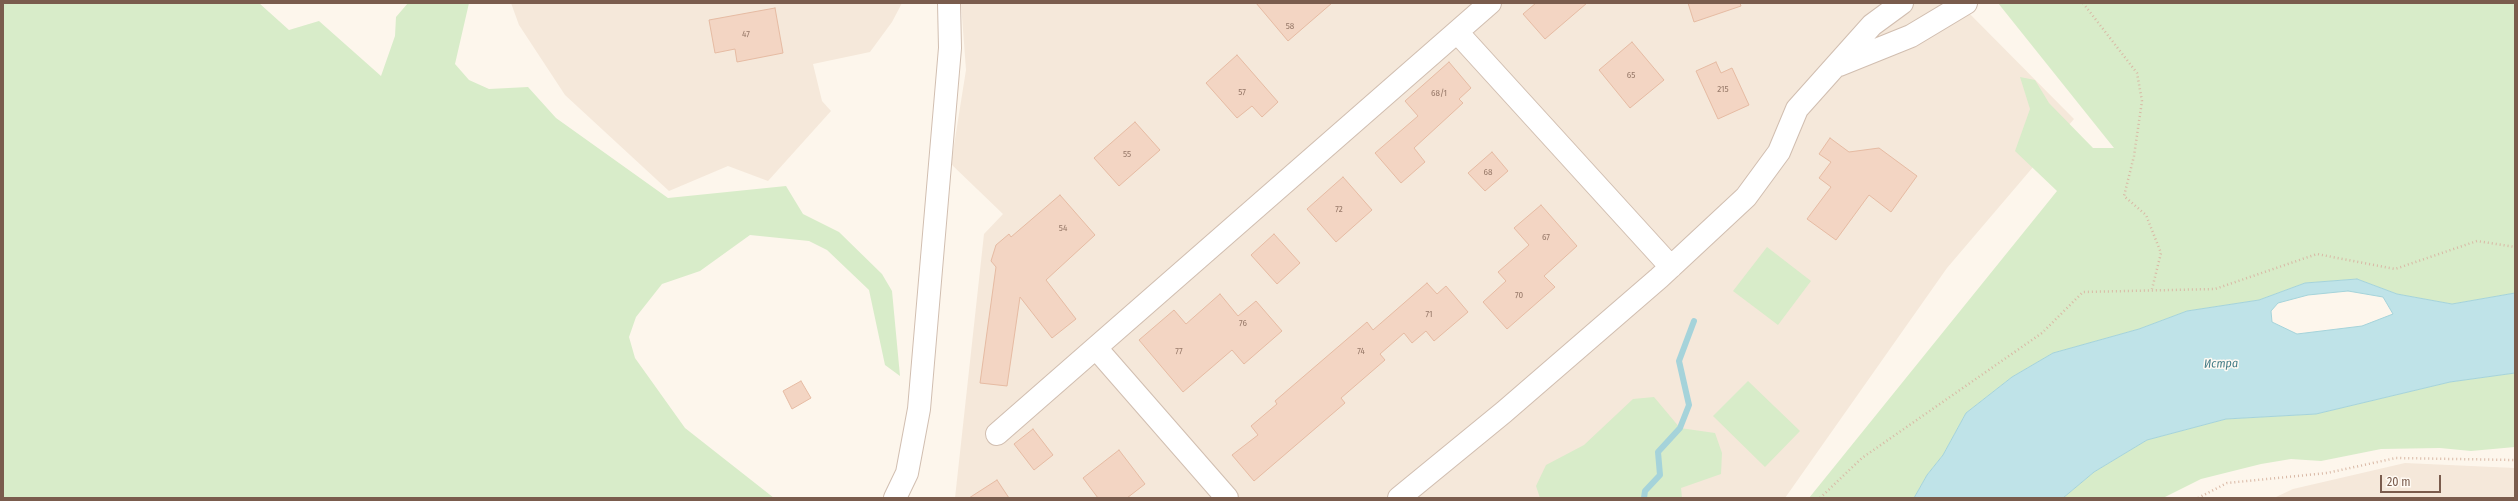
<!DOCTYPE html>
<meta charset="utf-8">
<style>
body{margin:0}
#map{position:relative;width:2518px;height:501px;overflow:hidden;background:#fdf6ec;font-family:"Fira Sans Condensed",sans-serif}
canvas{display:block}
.frame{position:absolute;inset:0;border:4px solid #7a5c4d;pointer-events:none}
.scale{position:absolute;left:2380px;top:475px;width:61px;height:18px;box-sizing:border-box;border:2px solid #7a5c4d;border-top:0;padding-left:5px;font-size:12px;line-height:14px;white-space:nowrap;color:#7a5c4d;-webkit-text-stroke:3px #fffaf3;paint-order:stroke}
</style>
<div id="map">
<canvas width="2518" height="501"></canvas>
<div class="frame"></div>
<div class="scale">20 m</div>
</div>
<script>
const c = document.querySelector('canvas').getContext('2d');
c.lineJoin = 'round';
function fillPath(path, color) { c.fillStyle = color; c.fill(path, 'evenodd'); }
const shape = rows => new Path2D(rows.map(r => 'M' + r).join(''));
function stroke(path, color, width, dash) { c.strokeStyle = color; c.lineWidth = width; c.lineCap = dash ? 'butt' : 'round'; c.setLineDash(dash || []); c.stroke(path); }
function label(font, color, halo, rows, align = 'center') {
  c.font = font + ' "Fira Sans Condensed",sans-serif'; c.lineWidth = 3; c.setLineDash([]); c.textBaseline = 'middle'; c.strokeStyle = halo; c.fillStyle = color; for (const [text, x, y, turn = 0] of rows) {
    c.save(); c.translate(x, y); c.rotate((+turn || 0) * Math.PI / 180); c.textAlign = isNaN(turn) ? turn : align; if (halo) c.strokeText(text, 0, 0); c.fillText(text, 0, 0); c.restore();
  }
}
const residential = shape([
 [511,3,902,3,892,22,870,52,813,64,822,101,831,111,768,181,728,166,669,191,565,95,519,25],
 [961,3,1959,3,2074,119,1947,268,1785,498,955,498,984,234,1003,214,951,164,966,70],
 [2405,463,2515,468,2515,498,2274,498,2293,489]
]);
const green = shape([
 [3,3,259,3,289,30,319,21,381,76,395,36,396,17,408,3,469,3,455,64,469,80,489,89,528,87,556,118,668,198,786,186,803,214,839,232,882,274,892,291,900,376,885,365,869,290,827,250,809,241,750,235,700,271,662,284,636,317,629,337,635,358,685,428,774,498,3,498],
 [1998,3,2515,3,2515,293,2452,304,2397,294,2357,279,2305,283,2259,300,2187,311,2139,329,2053,353,2012,377,1966,413,1943,455,1927,475,1914,498,1809,498,2057,191,2015,151,2030,109,2020,77,2035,80,2049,103,2093,148,2114,148],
 [1767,247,1811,281,1778,325,1733,291],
 [2515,373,2515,447,2471,451,2440,448,2381,449,2321,461,2291,459,2261,464,2201,479,2163,498,2063,498,2094,472,2147,440,2226,419,2316,414,2450,382],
 [1748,381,1800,431,1765,467,1713,416],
 [1654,397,1680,428,1715,433,1722,453,1721,474,1681,488,1682,498,1540,498,1536,486,1546,465,1584,445,1633,399]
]);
const water = shape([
 [2357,279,2397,294,2452,304,2515,293,2515,373,2450,382,2316,414,2226,419,2147,440,2094,472,2063,498,1914,498,1927,475,1943,455,1966,413,2012,377,2053,353,2139,329,2187,311,2259,300,2305,283,2357,279],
 [2348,291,2383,297,2393,314,2362,326,2297,334,2272,322,2271,311,2278,303,2308,295,2348,291]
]);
const stream = shape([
 [1644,498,1645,491,1660,475,1658,452,1680,428,1689,405,1679,361,1694,321]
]);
const building = shape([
 [1256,3,1332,3,1288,41,1256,3],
 [1536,3,1587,3,1545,39,1523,14,1536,3],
 [1688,3,1740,3,1741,6,1694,22,1688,3],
 [775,8,783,53,737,62,735,49,715,53,709,20,775,8],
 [1632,42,1664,80,1630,108,1599,70,1632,42],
 [1237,55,1278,102,1262,117,1252,106,1237,118,1206,83,1237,55],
 [1449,62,1471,88,1459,99,1463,103,1414,148,1425,162,1401,183,1375,153,1418,116,1405,101,1449,62],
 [1716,62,1721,73,1732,68,1749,105,1718,119,1696,71,1716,62],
 [1135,122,1160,150,1119,186,1094,158,1135,122],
 [1830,138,1849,152,1879,148,1917,176,1891,212,1869,195,1836,240,1807,219,1831,187,1819,178,1831,162,1819,154,1830,138],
 [1492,152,1508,171,1485,191,1468,173,1492,152],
 [1343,177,1372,210,1336,242,1307,209,1343,177],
 [1060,195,1095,235,1046,280,1076,319,1052,338,1020,297,1007,386,980,383,996,267,991,261,996,245,1009,234,1011,237,1060,195],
 [1541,205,1577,246,1544,276,1555,287,1507,329,1483,302,1506,281,1498,272,1529,245,1514,228,1541,205],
 [1274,234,1300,263,1277,284,1251,255,1274,234],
 [1427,283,1437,294,1446,286,1468,312,1434,341,1426,331,1412,343,1404,333,1380,354,1385,360,1341,398,1345,403,1254,481,1232,455,1258,435,1251,426,1277,404,1275,401,1367,322,1373,330,1427,283],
 [1220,294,1238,316,1256,301,1282,331,1244,364,1232,350,1183,392,1139,340,1174,310,1186,324,1220,294],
 [801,381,811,398,792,409,783,391,801,381],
 [1033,429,1053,455,1034,470,1014,444,1033,429],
 [1119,450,1145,484,1127,498,1098,498,1083,478,1119,450],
 [997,480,1009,498,969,498,997,480]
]);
const path = shape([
 [2083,3,2137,73,2142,101,2134,156,2124,196,2146,215,2161,253,2152,289],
 [1820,498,1862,458,2042,333,2083,292,2215,289,2317,254,2395,269,2477,241,2515,247],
 [2198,498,2227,483,2327,473,2396,458,2515,460]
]);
const minor = shape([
 [1457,32,1671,267],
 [1839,65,1911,36,1966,3],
 [1096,348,1227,498],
 [997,434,1490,3],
 [895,498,907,473,919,409,950,48,949,3],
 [1399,498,1504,412,1659,278,1746,197,1779,152,1797,109,1872,25,1902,3]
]);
const numberNames = [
 ["58",1290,26],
 ["47",746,34],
 ["65",1631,75],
 ["215",1723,89],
 ["57",1242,92],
 ["68/1",1439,93],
 ["55",1127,154],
 ["68",1488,172],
 ["72",1339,209],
 ["54",1063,228],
 ["67",1546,237],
 ["70",1519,295],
 ["71",1429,314],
 ["76",1243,323],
 ["77",1179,351],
 ["74",1361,351]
];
const waterNames = [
 ["Истра",2221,364,-1]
];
fillPath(residential, '#f5e8da');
fillPath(green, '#d8ecc9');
fillPath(water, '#bfe3e8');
stroke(water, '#a5d3da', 1);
stroke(stream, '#a5d3da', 6);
fillPath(building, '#f3d5c3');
stroke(building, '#e6bba3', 1);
stroke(minor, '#d1beb0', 24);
stroke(path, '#d9b8a5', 2.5, [1, 3]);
stroke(minor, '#fff', 22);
label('9px', '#987a6a', null, numberNames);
label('italic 12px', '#437c86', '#fffaf3', waterNames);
</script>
